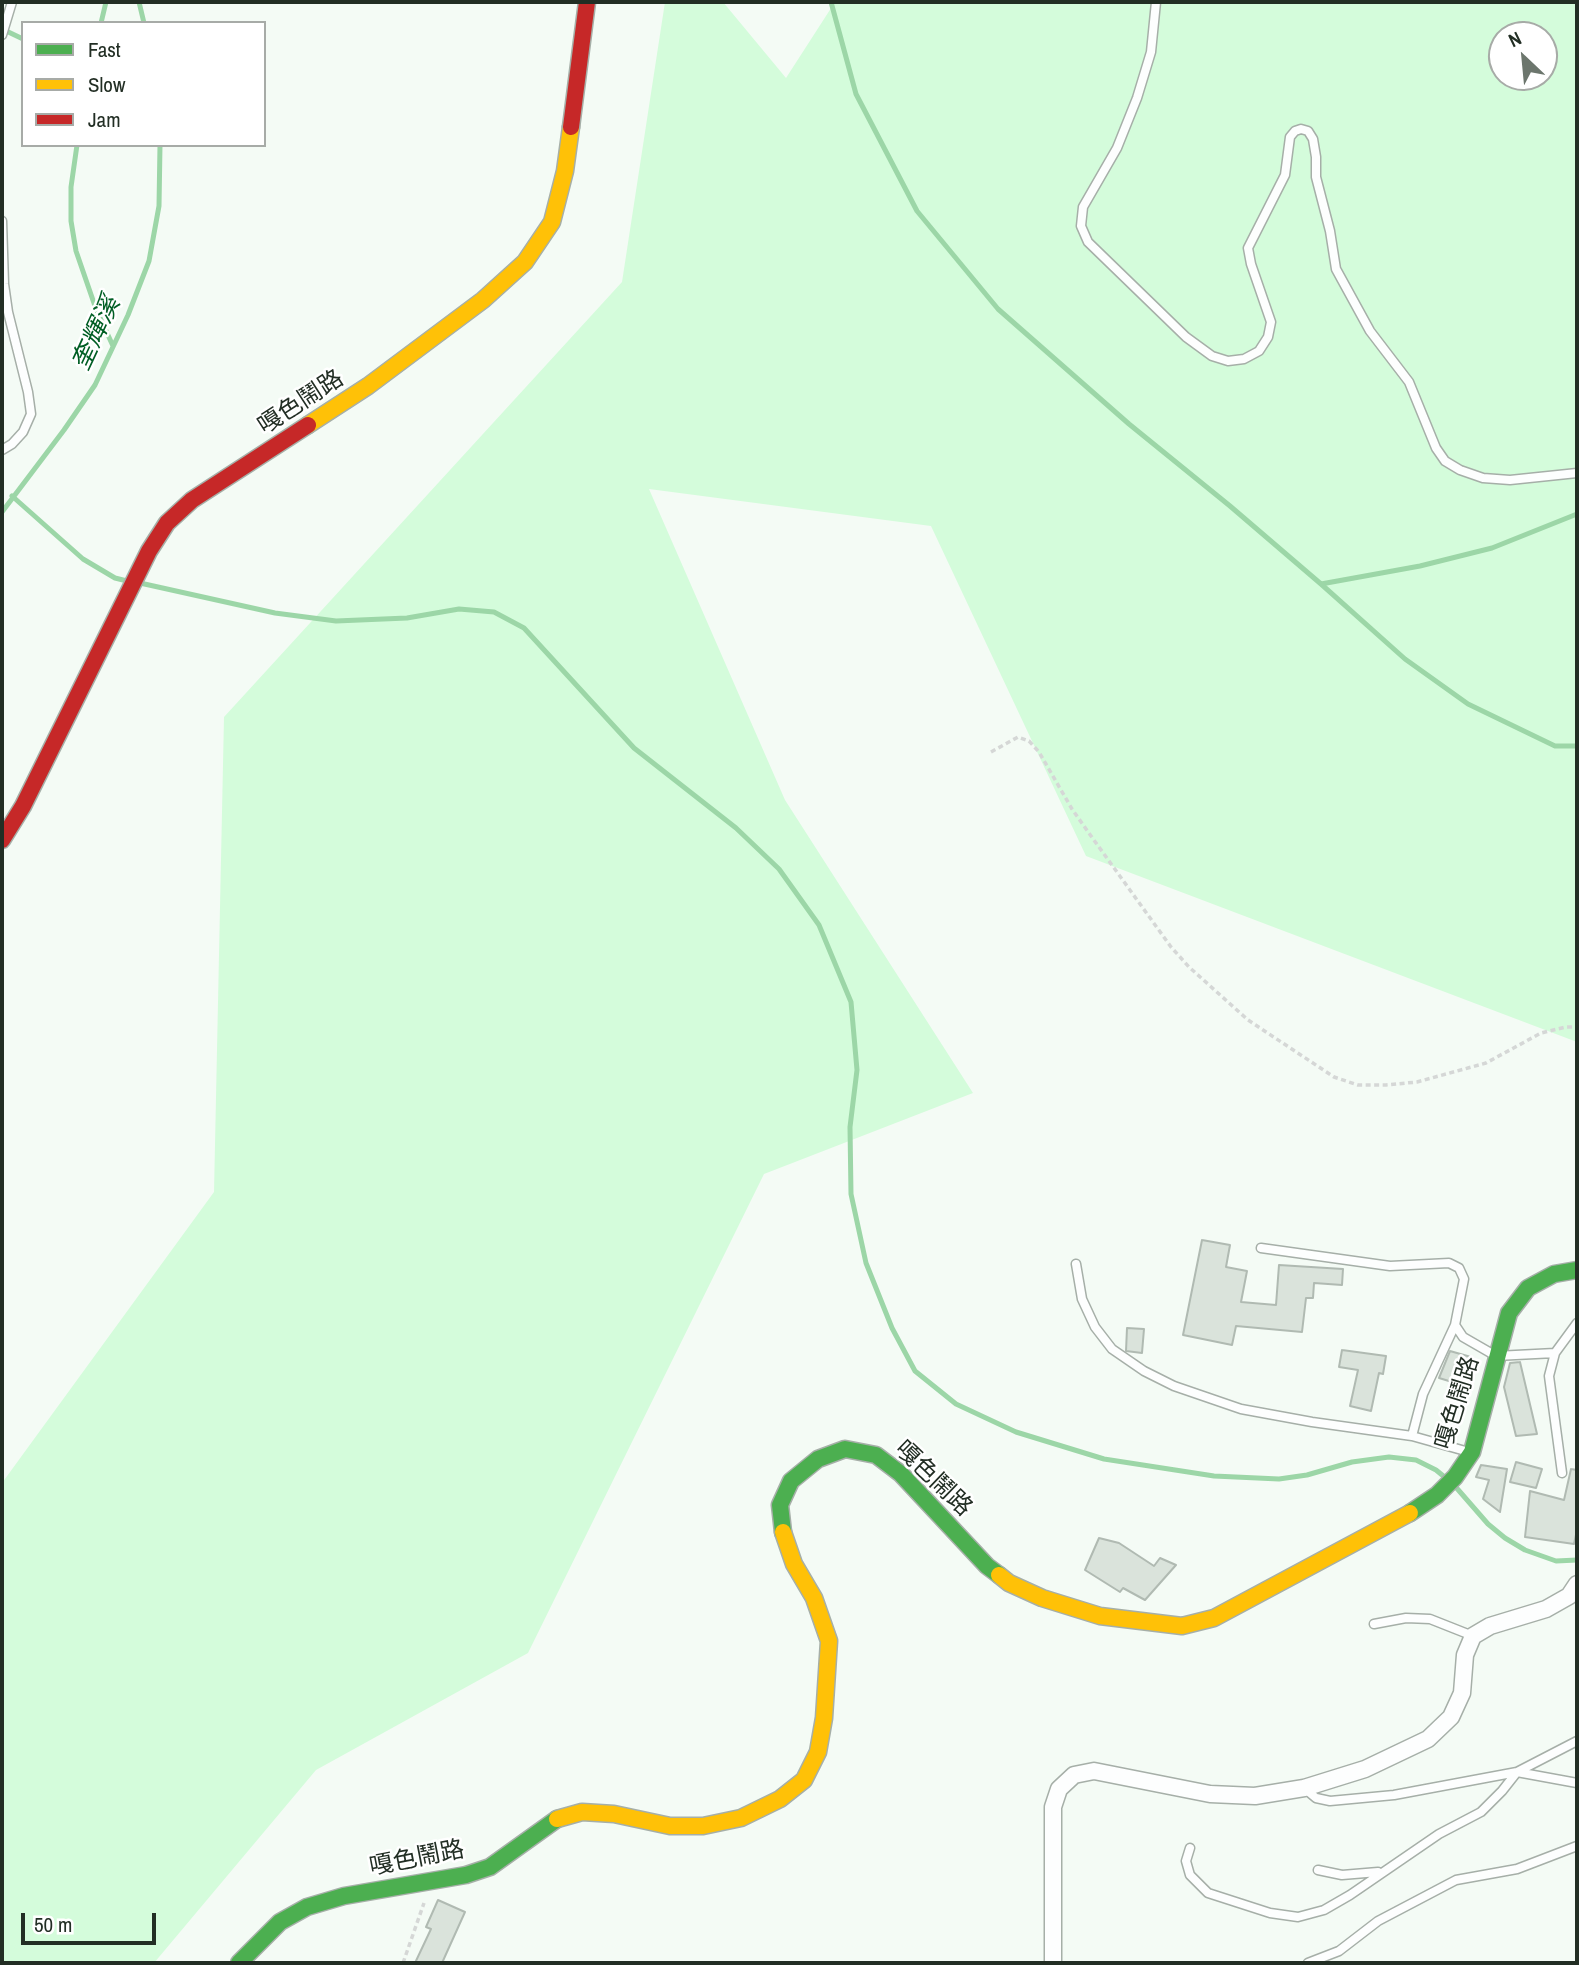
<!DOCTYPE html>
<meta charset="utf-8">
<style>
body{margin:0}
#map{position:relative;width:1579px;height:1965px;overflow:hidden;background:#f4fbf5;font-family:"Archivo Narrow",sans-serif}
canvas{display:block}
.frame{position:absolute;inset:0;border:4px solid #222e24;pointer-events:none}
.legend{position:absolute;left:21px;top:21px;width:245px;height:126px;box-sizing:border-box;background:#fff;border:2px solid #a7aba7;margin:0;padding:9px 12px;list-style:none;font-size:21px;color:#222e24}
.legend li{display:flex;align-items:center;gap:14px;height:35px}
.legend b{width:35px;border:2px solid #a7aba7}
.north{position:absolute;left:1488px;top:21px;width:70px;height:70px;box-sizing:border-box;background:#fff;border:2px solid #a7aba7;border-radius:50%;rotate:334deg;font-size:19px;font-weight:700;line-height:28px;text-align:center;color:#222e24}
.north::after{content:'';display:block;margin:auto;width:24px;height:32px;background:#6c766d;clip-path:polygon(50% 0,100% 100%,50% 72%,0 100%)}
.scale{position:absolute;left:21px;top:1913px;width:135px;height:32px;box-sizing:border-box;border:4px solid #222e24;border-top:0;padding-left:9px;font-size:21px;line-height:24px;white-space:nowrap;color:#222e24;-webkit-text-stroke:5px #fff;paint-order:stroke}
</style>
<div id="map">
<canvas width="1579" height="1965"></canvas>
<div class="frame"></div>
<ul class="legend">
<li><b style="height:9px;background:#4caf50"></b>Fast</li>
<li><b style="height:9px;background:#ffc107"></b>Slow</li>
<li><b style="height:9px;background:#c62828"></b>Jam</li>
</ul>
<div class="north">N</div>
<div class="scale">50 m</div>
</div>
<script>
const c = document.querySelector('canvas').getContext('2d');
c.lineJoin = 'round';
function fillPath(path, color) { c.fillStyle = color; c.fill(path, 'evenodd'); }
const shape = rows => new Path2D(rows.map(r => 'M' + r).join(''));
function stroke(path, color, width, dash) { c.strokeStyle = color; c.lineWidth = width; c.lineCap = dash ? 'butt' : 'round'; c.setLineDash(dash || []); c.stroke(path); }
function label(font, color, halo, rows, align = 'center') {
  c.font = font + ' "Archivo Narrow","Noto Sans TC",sans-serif'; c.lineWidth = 5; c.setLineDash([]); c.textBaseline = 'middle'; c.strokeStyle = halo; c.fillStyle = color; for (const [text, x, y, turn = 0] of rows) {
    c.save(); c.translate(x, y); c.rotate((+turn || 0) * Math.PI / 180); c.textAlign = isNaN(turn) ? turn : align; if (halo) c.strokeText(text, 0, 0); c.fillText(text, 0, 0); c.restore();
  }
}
const green = shape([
 [665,2,723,2,786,78,835,2,1577,2,1577,1042,1086,856,931,526,649,489,785,800,973,1093,764,1174,528,1653,316,1770,154,1963,2,1963,2,1483,214,1192,224,717,622,282],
 [1502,35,1544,35,1544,77,1502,77]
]);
const stream = shape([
 [139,2,144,23],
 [831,2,856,94,917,211,998,309,1129,424,1230,506,1321,584,1405,659,1468,704,1555,746,1577,746],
 [101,23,106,2],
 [2,29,23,39],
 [77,145,71,187,71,221,76,251,96,309,113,346],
 [12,496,83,559,115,578,127,581],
 [2,512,64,430,95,385,128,315,149,261,159,206,160,145],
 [140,583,275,613,336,621,407,618,459,609,494,612,524,628,634,748,736,828,779,869,819,925,851,1002,857,1070,850,1127,851,1194,866,1263,892,1328,915,1371,956,1404,1016,1432,1104,1459,1214,1476,1279,1479,1307,1475,1352,1462,1389,1457,1416,1460,1436,1470,1447,1479],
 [1321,584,1420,566,1492,548,1577,514],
 [1454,1485,1488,1524,1505,1538,1525,1550,1556,1561,1577,1560]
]);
const building = shape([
 [1202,1240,1230,1245,1226,1267,1247,1271,1241,1302,1276,1305,1279,1265,1343,1269,1342,1285,1314,1283,1313,1298,1306,1298,1302,1332,1236,1326,1232,1345,1183,1335,1202,1240],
 [1127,1328,1144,1329,1142,1353,1126,1351,1127,1328],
 [1342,1350,1386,1356,1383,1374,1379,1373,1371,1411,1350,1406,1358,1370,1339,1367,1342,1350],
 [1450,1351,1471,1357,1462,1385,1439,1378,1450,1351],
 [1520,1362,1537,1434,1516,1436,1504,1387,1510,1363,1520,1362],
 [1516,1462,1542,1469,1536,1488,1510,1482,1516,1462],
 [1481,1465,1507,1469,1500,1512,1483,1499,1489,1480,1476,1477,1481,1465],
 [1571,1469,1577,1470,1577,1530,1574,1544,1525,1537,1530,1491,1564,1500,1571,1469],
 [1099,1538,1119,1543,1154,1566,1160,1558,1176,1565,1145,1600,1123,1588,1120,1592,1085,1570,1099,1538],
 [438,1900,465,1912,442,1963,415,1963,431,1929,426,1927,438,1900]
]);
const path = shape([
 [991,752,1018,737,1029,741,1039,752,1072,809,1091,836,1171,947,1189,967,1248,1020,1334,1077,1358,1085,1386,1085,1417,1082,1486,1063,1541,1033,1566,1027,1577,1027],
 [403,1963,424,1903]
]);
const lane = shape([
 [1156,2,1151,52,1137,98,1117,148,1083,207,1081,226,1088,242,1186,337,1212,356,1228,361,1244,359,1259,351,1268,337,1271,322,1251,264,1248,248,1285,175,1290,137,1295,131,1301,129,1308,131,1313,139,1316,157,1316,177,1330,231,1336,269,1370,331,1409,382,1436,448,1445,461,1460,470,1483,478,1510,480,1577,473],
 [2,35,12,2],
 [2,221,4,284,8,312,28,392,31,414,23,432,12,444,2,450],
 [1261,1248,1390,1266,1449,1263,1459,1268,1464,1279,1455,1325,1463,1337,1496,1356,1555,1353],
 [1076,1264,1082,1299,1095,1327,1112,1349,1144,1371,1174,1386,1241,1409,1312,1422,1412,1436,1469,1452],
 [1412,1436,1423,1394,1455,1325],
 [1562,1473,1549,1376,1555,1353,1577,1323],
 [1374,1624,1406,1618,1430,1619,1473,1636],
 [1304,1788,1316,1798,1330,1801,1394,1795,1517,1772,1577,1783],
 [1190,1848,1186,1861,1190,1875,1208,1893,1270,1913,1298,1917,1324,1910,1350,1895,1439,1834,1481,1812,1502,1791,1517,1772,1577,1741],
 [1318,1870,1342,1875,1378,1872],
 [1308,1963,1339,1951,1378,1921,1456,1880,1517,1869,1577,1846]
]);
const street = shape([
 [1053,1963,1053,1807,1059,1789,1074,1775,1094,1771,1210,1794,1255,1796,1304,1788,1365,1769,1428,1739,1451,1717,1462,1693,1465,1655,1473,1636,1490,1626,1546,1609,1569,1596,1577,1584]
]);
const fast = shape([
 [1410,1513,1437,1495,1455,1477,1472,1452,1509,1313,1528,1288,1554,1274,1577,1270],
 [783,1532,780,1505,791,1481,818,1459,845,1449,876,1455,901,1474,987,1566,999,1575],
 [239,1963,280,1922,307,1907,344,1896,466,1875,490,1867,557,1819]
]);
const slow = shape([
 [308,425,368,386,483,300,525,262,552,222,565,171,571,127],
 [999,1575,1009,1583,1042,1598,1100,1616,1182,1626,1214,1618,1410,1513],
 [557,1819,582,1812,614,1814,670,1826,703,1826,741,1818,780,1799,804,1780,818,1752,824,1718,829,1641,814,1598,794,1564,783,1532]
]);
const jam = shape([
 [571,127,587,2],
 [2,840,23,806,149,551,167,523,192,500,308,425]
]);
const streetNames = [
 ["嘎色鬧路",301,403,-33],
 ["嘎色鬧路",1458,1403,-73],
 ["嘎色鬧路",933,1479,44],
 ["嘎色鬧路",417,1859,-11]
];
const waterNames = [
 ["奎輝溪",97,334,-65]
];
fillPath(green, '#d4fcdb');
stroke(stream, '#9cd6a7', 5);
fillPath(building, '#dae3db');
stroke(building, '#b0bab2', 2);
stroke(lane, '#a6afa8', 11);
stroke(street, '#a6afa8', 19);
stroke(fast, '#a6afa8', 19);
stroke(slow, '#a6afa8', 19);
stroke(jam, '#a6afa8', 19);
stroke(path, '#d5d7d6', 3.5, [5, 3.5]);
stroke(lane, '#fdfefe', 8);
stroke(street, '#fdfefe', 16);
stroke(fast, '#4caf50', 16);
stroke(slow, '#ffc107', 16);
stroke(jam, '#c62828', 16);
label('24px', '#222e24', '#fff', streetNames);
label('italic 26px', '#005e24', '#fff', waterNames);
</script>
